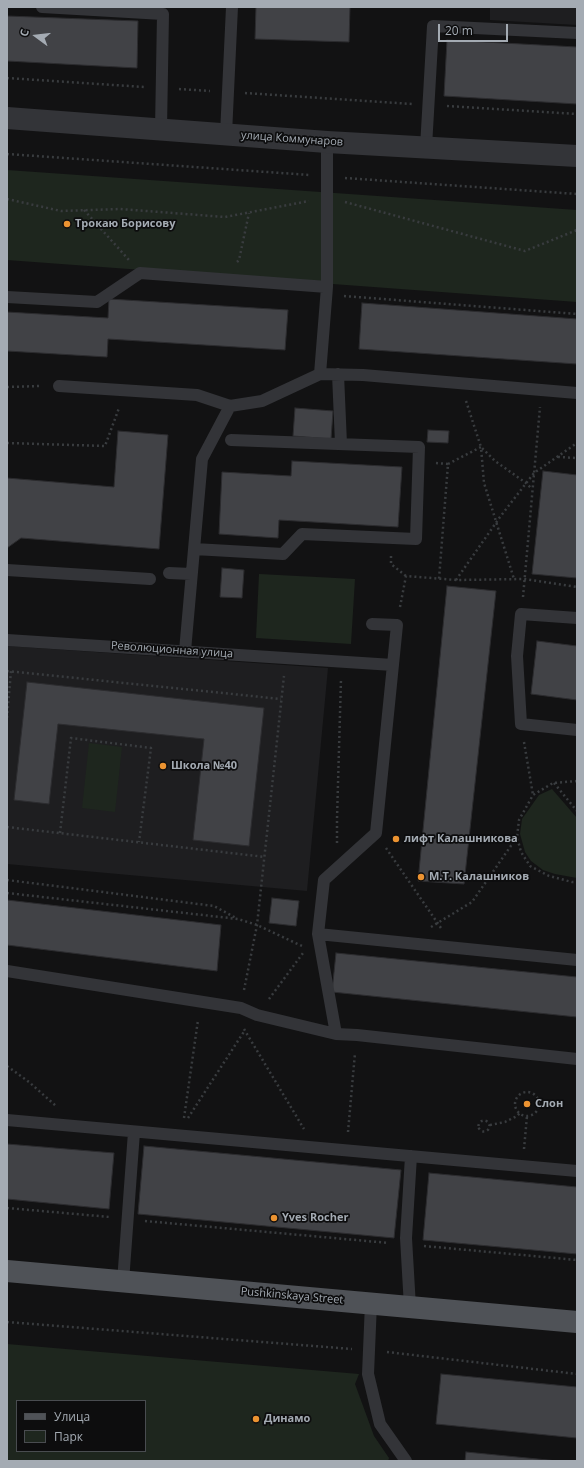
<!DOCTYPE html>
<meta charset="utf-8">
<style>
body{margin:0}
#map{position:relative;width:584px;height:1468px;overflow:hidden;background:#121213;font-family:"Open Sans",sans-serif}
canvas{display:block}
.frame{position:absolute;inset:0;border:8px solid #a4abb3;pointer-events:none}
.legend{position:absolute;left:16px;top:1400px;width:130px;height:52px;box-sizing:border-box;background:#0d0d0e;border:1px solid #494c50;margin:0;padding:5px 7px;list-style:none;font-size:12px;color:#a4abb3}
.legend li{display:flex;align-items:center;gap:8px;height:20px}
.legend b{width:20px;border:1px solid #494c50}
.north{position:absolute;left:16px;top:16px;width:40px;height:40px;-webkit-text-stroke:3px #0d0d0e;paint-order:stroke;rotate:285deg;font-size:11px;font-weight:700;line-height:16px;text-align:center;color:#a4abb3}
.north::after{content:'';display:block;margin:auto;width:14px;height:18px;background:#a4abb3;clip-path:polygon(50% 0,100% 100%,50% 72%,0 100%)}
.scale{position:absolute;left:438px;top:24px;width:70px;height:18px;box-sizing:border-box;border:2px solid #a4abb3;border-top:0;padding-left:5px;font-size:12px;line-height:14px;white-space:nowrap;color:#a4abb3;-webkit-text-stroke:3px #0d0d0e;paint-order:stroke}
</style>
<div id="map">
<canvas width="584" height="1468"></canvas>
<div class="frame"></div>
<ul class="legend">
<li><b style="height:5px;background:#4f5257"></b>Улица</li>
<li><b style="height:11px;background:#1e261e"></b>Парк</li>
</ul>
<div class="north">С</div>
<div class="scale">20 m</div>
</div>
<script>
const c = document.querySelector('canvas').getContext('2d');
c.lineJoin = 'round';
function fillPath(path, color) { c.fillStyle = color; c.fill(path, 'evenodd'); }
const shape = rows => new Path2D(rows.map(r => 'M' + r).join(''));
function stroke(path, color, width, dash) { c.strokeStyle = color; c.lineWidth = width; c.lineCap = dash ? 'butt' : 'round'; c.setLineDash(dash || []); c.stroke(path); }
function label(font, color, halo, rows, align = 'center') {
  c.font = font + ' "Open Sans",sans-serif'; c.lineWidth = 3.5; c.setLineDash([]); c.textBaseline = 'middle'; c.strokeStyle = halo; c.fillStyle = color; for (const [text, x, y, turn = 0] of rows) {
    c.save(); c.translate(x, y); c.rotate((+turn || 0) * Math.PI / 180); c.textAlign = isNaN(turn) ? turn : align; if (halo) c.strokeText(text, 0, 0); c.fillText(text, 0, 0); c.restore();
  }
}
const built = shape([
 [490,7,577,7,577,25,490,20],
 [7,646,328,668,307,891,7,864]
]);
const green = shape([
 [7,170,577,210,577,302,7,260],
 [259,574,355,579,351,644,256,638],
 [89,743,122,747,115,812,82,808],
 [552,789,577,818,577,878,555,874,543,870,531,861,525,852,520,834,522,819,539,795],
 [7,1344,359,1374,355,1384,374,1436,389,1458,388,1461,7,1461],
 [17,1401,145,1401,145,1451,17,1451]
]);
const building = shape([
 [256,7,350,7,349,42,255,39,256,7],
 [7,16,138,21,137,68,7,61,7,16],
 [447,40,577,47,577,104,444,96,447,40],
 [109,299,288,310,285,350,108,339,107,357,7,351,7,312,108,318,109,299],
 [362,303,577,319,577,364,359,349,362,303],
 [295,408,333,411,331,439,293,436,295,408],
 [428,430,449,431,448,443,427,442,428,430],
 [118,431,168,435,159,549,21,538,7,548,7,478,114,487,118,431],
 [292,461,402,467,398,527,279,520,278,538,219,534,222,472,291,476,292,461],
 [543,471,577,475,577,578,532,574,543,471],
 [222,568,244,570,242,598,220,597,222,568],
 [447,586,496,591,464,884,418,881,447,586],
 [537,641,577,646,577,700,531,694,537,641],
 [27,682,264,708,249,846,193,840,204,739,58,724,49,804,14,800,27,682],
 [272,898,299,901,296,926,269,923,272,898],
 [7,900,221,925,217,971,7,945,7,900],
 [336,953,577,977,577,1017,332,992,336,953],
 [7,1144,114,1153,109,1209,7,1199,7,1144],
 [144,1146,401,1170,394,1238,138,1214,144,1146],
 [429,1173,577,1187,577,1254,423,1240,429,1173],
 [441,1374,577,1387,577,1438,436,1424,441,1374],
 [466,1452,558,1461,465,1461,466,1452]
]);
const path = shape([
 [7,78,144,87],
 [179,89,210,91],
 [245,93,412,104],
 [447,106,577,114],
 [7,154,310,175],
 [345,178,577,194],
 [7,199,61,211,120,209,225,217,309,201],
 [345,202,525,251,577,230],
 [84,210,129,260],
 [237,262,239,260,249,213],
 [344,296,577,314],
 [7,387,41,386],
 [466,401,481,447,495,461,526,483,532,489],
 [7,443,105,446,119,408],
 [558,457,577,458],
 [436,463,448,464,439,579],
 [448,464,481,447,484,483,514,579],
 [391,556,391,564,406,576],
 [456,580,500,517,534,473,577,443],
 [523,597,540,407],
 [400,607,406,576,456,580,524,579,577,587],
 [7,671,281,699],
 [7,718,11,671],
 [524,742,533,795],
 [577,781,553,783,533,795,519,820,517,837,521,852,530,866,549,876,572,882,577,882],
 [554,783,577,811],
 [7,827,265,857],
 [60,833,71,738,151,748,139,842],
 [337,843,337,819,341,679],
 [386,848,441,928],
 [7,880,214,906,236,918],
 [7,893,238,919,257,925,302,946],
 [431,927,472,902,517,837],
 [244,990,257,925,284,676],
 [269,999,303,953],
 [244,1029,304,1129],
 [7,1066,29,1082,56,1106],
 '515 1104a12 12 0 1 1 24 0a12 12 0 1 1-24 0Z',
 [184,1118,198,1020],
 [188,1118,245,1030],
 '478.5 1126a5.5 5.5 0 1 1 11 0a5.5 5.5 0 1 1-11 0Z',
 [490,1125,505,1122,517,1116,520,1113],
 [348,1132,355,1053],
 [524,1149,527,1116],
 [7,1208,110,1217],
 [145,1221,389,1243],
 [424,1246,577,1260],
 [7,1322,352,1349],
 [387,1352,577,1374]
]);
const service = shape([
 [42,7,163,14,161,129],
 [226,134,232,7],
 [327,142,327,287,320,374,363,375,577,393],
 [426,147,433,26,577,33],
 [7,297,97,302,140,273,327,287],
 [338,374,341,444],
 [59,386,197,395,230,406],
 [194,549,283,554,302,534,416,539,419,447,231,440],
 [7,570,150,579],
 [169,573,191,574],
 [577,618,521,614,517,656,521,724,577,730],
 [7,640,393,665],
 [185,651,202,459,230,406,262,401,320,374],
 [318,934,324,880,376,833,397,625,372,624],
 [7,971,241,1008,257,1015,336,1034,357,1035,577,1059],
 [336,1034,318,934,577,960],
 [7,1120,577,1171],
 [123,1282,134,1132],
 [371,1303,368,1374,380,1424,406,1461],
 [410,1307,406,1238,411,1156]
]);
const tertiary = shape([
 [7,118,327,142,577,156]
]);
const primary = shape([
 [7,1271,577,1322]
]);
const markers = [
 [67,224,4,"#ec9331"],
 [163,766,4,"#ec9331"],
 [396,839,4,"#ec9331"],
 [421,877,4,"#ec9331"],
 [527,1104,4,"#ec9331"],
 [274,1218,4,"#ec9331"],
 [256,1419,4,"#ec9331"]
];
const streetNames = [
 ["улица Коммунаров",292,139,4],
 ["Революционная улица",172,650,4],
 ["Pushkinskaya Street",292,1296,5]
];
const poiNames = [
 ["Трокаю Борисову",75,224],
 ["Школа №40",171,766],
 ["лифт Калашникова",404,839],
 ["М.Т. Калашников",429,877],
 ["Слон",535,1104],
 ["Yves Rocher",282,1218],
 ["Динамо",264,1419]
];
fillPath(built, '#1e1e20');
fillPath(green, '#1e261e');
fillPath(building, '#414246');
stroke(building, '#2c2c2f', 1);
stroke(path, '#393c3f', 2.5, [2, 3]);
stroke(service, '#333438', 12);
stroke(tertiary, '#333438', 22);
stroke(primary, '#4f5257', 22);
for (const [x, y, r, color] of markers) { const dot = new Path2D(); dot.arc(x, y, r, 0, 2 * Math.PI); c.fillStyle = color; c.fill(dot); stroke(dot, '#0d0d0e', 1.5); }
label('11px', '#a4abb3', '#0d0d0e', streetNames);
label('bold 11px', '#a4abb3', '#0d0d0e', poiNames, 'left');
</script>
